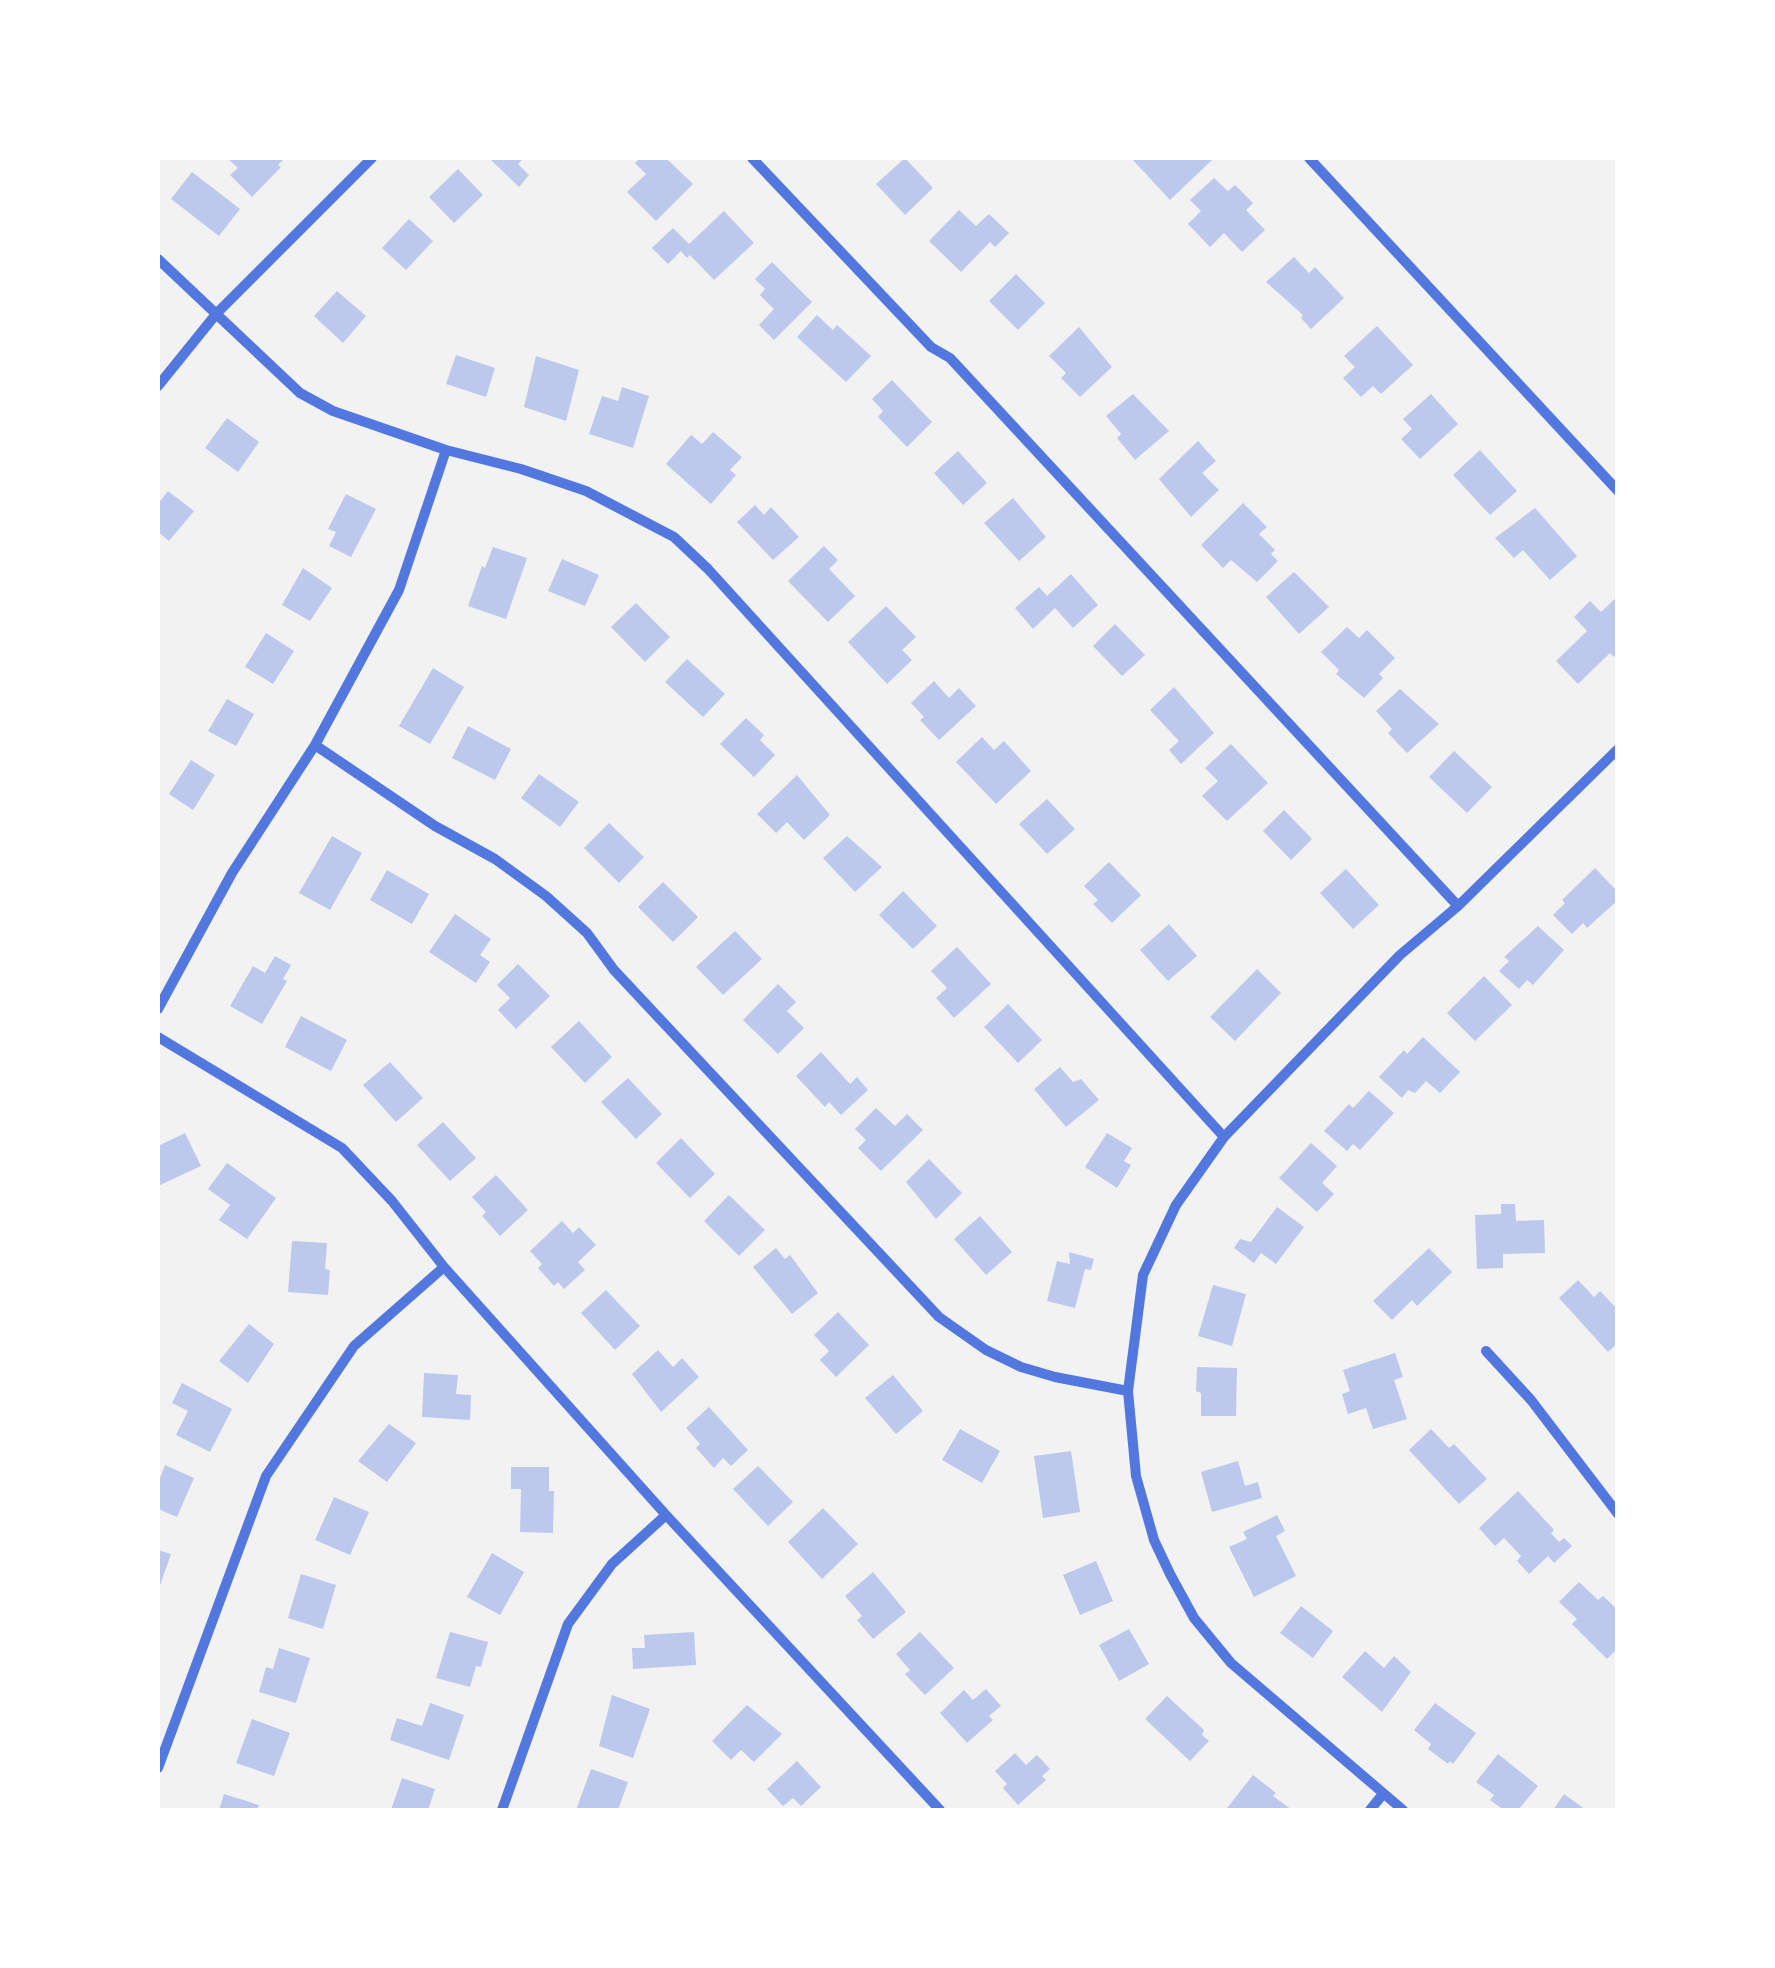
<!DOCTYPE html>
<style>
body{margin:0}
#map{position:relative;width:1775px;height:1968px;overflow:hidden;background:#f2f2f2;font-family:"Fira Sans Condensed",sans-serif}
canvas{display:block}
.frame{position:absolute;inset:0;border:160px solid #fff;pointer-events:none}
</style>
<div id="map">
<canvas width="1775" height="1968"></canvas>
<div class="frame"></div>
</div>
<script>
const c = document.querySelector('canvas').getContext('2d');
c.lineJoin = 'round';
function fillPath(path, color) { c.fillStyle = color; c.fill(path, 'evenodd'); }
const shape = rows => new Path2D(rows.map(r => 'M' + r).join(''));
function stroke(path, color, width, dash) { c.strokeStyle = color; c.lineWidth = width; c.lineCap = dash ? 'butt' : 'round'; c.setLineDash(dash || []); c.stroke(path); }
const building = shape([
 [227,158,285,158,278,165,281,167,252,197,230,175,238,168],
 [489,158,524,158,518,164,529,175,519,187],
 [640,158,666,158,693,184,656,221,627,192,646,174,635,163],
 [905,158,933,188,905,215,876,184],
 [1135,158,1211,158,1213,159,1170,200,1132,159],
 [458,169,483,195,454,223,429,197],
 [192,172,240,209,219,236,171,199],
 [1214,178,1228,191,1235,185,1253,203,1246,210,1265,230,1242,252,1224,233,1210,247,1188,224,1201,211,1190,200],
 [959,210,976,226,989,214,1009,233,995,247,990,242,961,272,929,241],
 [724,211,754,243,714,280,690,255,687,258,681,251,668,264,652,248,673,228,689,244],
 [409,219,433,241,406,270,382,248],
 [1294,257,1309,273,1315,267,1344,298,1311,329,1301,318,1303,315,1266,282],
 [772,262,812,302,774,340,759,325,774,309,760,295,765,289,755,279],
 [1016,274,1045,303,1018,330,989,301],
 [337,291,366,316,343,343,314,316],
 [817,315,833,330,837,325,871,356,846,382,797,337],
 [1377,326,1413,365,1381,394,1373,386,1361,397,1343,378,1355,367,1344,356],
 [1079,327,1112,367,1080,397,1061,378,1066,373,1049,356],
 [456,355,495,368,486,397,446,384],
 [536,356,579,370,566,421,524,407],
 [892,380,932,422,907,447,878,417,883,411,872,399],
 [622,387,649,396,633,448,589,434,602,396,618,401],
 [1133,394,1169,431,1135,460,1117,438,1121,434,1106,416],
 [1431,394,1458,424,1420,459,1401,439,1412,429,1403,419],
 [227,418,259,442,238,472,205,448],
 [713,432,742,457,730,470,736,475,711,504,666,464,691,435,702,444],
 [1198,441,1216,461,1202,473,1219,490,1191,517,1159,479],
 [1480,450,1517,491,1490,515,1453,475],
 [958,451,987,483,963,505,934,473],
 [168,491,194,511,169,541,158,532,158,504],
 [346,494,376,509,351,557,329,546,336,532,328,529],
 [1013,498,1046,537,1019,561,984,523],
 [1243,503,1267,527,1259,534,1275,550,1271,554,1278,561,1257,582,1231,560,1223,568,1201,545],
 [755,505,764,515,771,507,799,537,773,560,737,522],
 [1535,508,1577,556,1550,580,1523,550,1514,558,1495,538],
 [824,546,838,560,829,569,855,596,828,622,788,581],
 [493,547,527,558,506,619,468,606,482,566,485,568],
 [562,559,599,575,585,606,548,591],
 [303,568,332,588,310,621,282,605],
 [1294,572,1329,607,1299,634,1266,597],
 [1071,574,1098,605,1073,628,1055,608,1033,629,1015,608,1039,587,1047,596],
 [1618,596,1618,653,1614,657,1610,653,1578,684,1556,661,1587,631,1574,617,1590,601,1601,612],
 [636,603,670,637,645,662,611,627],
 [886,606,916,637,902,650,912,660,887,684,848,642],
 [1115,624,1145,655,1122,676,1093,646],
 [1347,627,1359,638,1367,630,1395,658,1379,674,1383,678,1364,698,1336,674,1339,670,1321,652],
 [266,633,294,651,273,684,245,667],
 [687,659,725,694,703,717,665,682],
 [433,668,464,687,430,744,399,726],
 [934,681,949,698,959,688,976,706,939,740,920,720,924,717,911,703],
 [1174,687,1214,733,1181,764,1169,750,1179,741,1150,710],
 [1400,689,1439,724,1407,753,1388,733,1392,729,1376,711],
 [227,699,254,714,236,746,208,731],
 [746,718,764,735,760,740,775,755,754,777,720,744],
 [468,726,511,749,495,780,452,758],
 [982,737,994,750,1004,741,1031,771,996,804,956,762],
 [1231,744,1268,783,1227,821,1202,796,1218,781,1205,768],
 [1454,751,1492,787,1467,813,1429,777],
 [191,760,215,775,193,810,169,794],
 [539,774,579,802,560,827,521,798],
 [797,775,830,815,804,840,787,822,776,833,757,814],
 [1047,799,1075,829,1047,854,1019,824],
 [1284,810,1312,839,1291,860,1263,831],
 [609,823,644,857,619,883,584,848],
 [332,836,362,853,330,910,299,893],
 [847,836,882,867,855,892,823,858],
 [1109,862,1141,895,1112,923,1093,904,1098,900,1084,886],
 [1595,868,1618,892,1618,900,1587,928,1583,923,1572,934,1553,915,1565,903,1562,900],
 [1346,869,1379,905,1353,929,1320,893],
 [387,870,429,894,412,924,370,900],
 [663,882,698,917,673,942,638,907],
 [903,891,937,926,913,949,879,915],
 [455,914,491,939,480,955,490,962,476,983,429,952],
 [1169,924,1197,956,1168,981,1140,950],
 [1538,926,1564,950,1533,985,1527,980,1519,989,1499,971,1509,961,1504,957],
 [735,931,762,959,723,995,696,967],
 [957,947,991,984,954,1018,936,998,947,988,931,971],
 [275,956,291,965,283,979,287,981,262,1024,230,1006,253,966,265,973],
 [518,964,550,996,516,1029,498,1010,510,998,497,985],
 [1257,969,1281,993,1235,1041,1210,1017],
 [1484,976,1512,1005,1475,1041,1447,1013],
 [778,984,796,1002,787,1011,804,1028,778,1054,743,1020],
 [1008,1004,1042,1040,1018,1063,984,1027],
 [301,1016,347,1040,331,1071,285,1047],
 [579,1021,612,1057,585,1083,551,1047],
 [1423,1037,1460,1072,1440,1093,1426,1081,1415,1093,1408,1090,1402,1098,1379,1077,1404,1050,1407,1054],
 [821,1052,850,1084,857,1077,868,1090,841,1115,829,1102,825,1107,796,1076],
 [390,1062,423,1098,396,1122,363,1085],
 [1060,1067,1073,1082,1081,1079,1099,1100,1066,1127,1034,1089],
 [628,1078,662,1114,636,1139,601,1102],
 [1369,1091,1394,1113,1360,1150,1353,1144,1347,1151,1324,1131,1349,1104,1353,1108],
 [876,1108,895,1126,907,1114,923,1130,881,1171,858,1148,866,1140,855,1129],
 [443,1122,476,1158,450,1181,417,1145],
 [185,1133,201,1166,158,1186,158,1146],
 [1107,1133,1132,1148,1124,1161,1131,1165,1117,1188,1085,1167],
 [681,1138,715,1174,690,1198,656,1163],
 [1311,1143,1337,1166,1322,1183,1334,1194,1317,1212,1279,1178],
 [929,1159,962,1193,936,1219,906,1182],
 [227,1163,276,1198,247,1239,219,1220,230,1205,208,1189],
 [496,1175,528,1210,500,1236,482,1216,486,1212,472,1197],
 [729,1195,765,1230,739,1256,704,1221],
 [1501,1204,1515,1204,1516,1221,1544,1220,1545,1253,1503,1254,1503,1268,1477,1269,1475,1215,1501,1214],
 [1277,1207,1304,1227,1276,1264,1261,1253,1254,1263,1234,1248,1240,1239,1251,1242],
 [980,1216,1012,1252,986,1275,954,1239],
 [562,1221,573,1233,579,1227,596,1245,578,1262,585,1270,564,1289,558,1282,554,1286,538,1268,542,1264,530,1251],
 [292,1241,327,1243,325,1269,330,1270,328,1295,288,1292],
 [776,1248,785,1259,790,1255,818,1293,792,1314,753,1267],
 [1429,1248,1452,1272,1417,1306,1412,1300,1392,1320,1373,1301],
 [1069,1252,1094,1259,1091,1270,1085,1269,1075,1308,1047,1301,1057,1261,1070,1264],
 [1578,1280,1594,1297,1600,1291,1618,1310,1618,1343,1608,1352,1559,1298],
 [1213,1285,1246,1294,1232,1346,1198,1336],
 [606,1290,640,1326,615,1350,581,1313],
 [838,1312,869,1345,836,1377,820,1360,829,1351,814,1335],
 [249,1324,274,1344,248,1383,219,1361],
 [658,1350,673,1367,682,1358,699,1377,661,1412,632,1374],
 [1395,1353,1403,1377,1394,1380,1407,1419,1373,1429,1366,1408,1348,1414,1342,1394,1350,1391,1343,1370],
 [1197,1367,1237,1368,1236,1416,1201,1416,1201,1393,1196,1391],
 [424,1373,458,1375,456,1394,471,1395,470,1420,422,1417],
 [893,1375,923,1411,896,1434,865,1398],
 [182,1383,232,1409,210,1452,176,1435,188,1411,172,1403],
 [709,1407,748,1450,731,1466,723,1458,714,1468,696,1448,700,1444,686,1428],
 [389,1424,416,1443,387,1482,358,1461],
 [960,1429,1000,1451,982,1483,942,1460],
 [1431,1429,1449,1448,1454,1444,1487,1479,1459,1504,1409,1450],
 [1071,1451,1080,1512,1043,1518,1034,1456],
 [1238,1461,1245,1486,1258,1482,1262,1498,1212,1512,1201,1472],
 [165,1465,194,1478,177,1517,158,1509,158,1483],
 [758,1466,793,1502,768,1526,733,1489],
 [511,1467,549,1467,549,1491,554,1491,553,1533,520,1532,521,1489,511,1489],
 [1518,1491,1554,1530,1551,1533,1559,1542,1564,1538,1572,1546,1554,1563,1548,1556,1529,1574,1517,1561,1521,1556,1504,1538,1495,1546,1479,1528],
 [334,1497,369,1512,350,1555,315,1540],
 [823,1508,858,1544,822,1579,788,1542],
 [1277,1515,1285,1531,1276,1536,1296,1576,1254,1597,1229,1547,1247,1539,1243,1532],
 [158,1550,171,1554,158,1591],
 [492,1553,524,1572,500,1615,467,1597],
 [1096,1561,1113,1601,1080,1615,1063,1575],
 [873,1572,906,1612,873,1639,857,1620,862,1616,845,1596],
 [301,1574,336,1585,323,1629,288,1618],
 [1579,1582,1598,1600,1603,1596,1618,1610,1618,1648,1607,1659,1572,1624,1577,1619,1559,1602],
 [1301,1606,1333,1631,1313,1658,1280,1633],
 [1129,1629,1149,1664,1119,1681,1099,1645],
 [450,1632,488,1642,481,1667,476,1666,470,1687,436,1678],
 [694,1632,696,1665,633,1669,632,1648,645,1648,644,1635],
 [920,1632,954,1668,925,1695,905,1674,910,1670,896,1654],
 [279,1648,310,1658,296,1703,259,1692,266,1667,273,1669],
 [1365,1651,1384,1668,1394,1656,1411,1672,1382,1712,1342,1677],
 [986,1689,1001,1706,989,1716,993,1720,967,1743,940,1713,964,1690,973,1700],
 [612,1695,650,1709,633,1758,599,1746],
 [1167,1696,1204,1730,1202,1735,1209,1741,1190,1761,1145,1719],
 [430,1703,464,1715,449,1760,390,1740,397,1718,422,1726],
 [1435,1703,1476,1733,1453,1764,1450,1761,1448,1764,1428,1749,1431,1744,1414,1730],
 [747,1705,782,1734,754,1762,741,1750,731,1760,712,1741],
 [252,1719,290,1733,274,1776,236,1763],
 [1015,1753,1026,1765,1037,1755,1050,1769,1042,1776,1046,1780,1018,1805,1003,1788,1007,1784,995,1771],
 [1498,1754,1538,1786,1518,1810,1504,1810,1490,1800,1494,1795,1476,1782],
 [797,1761,821,1787,801,1806,793,1798,783,1806,767,1789],
 [591,1769,628,1782,618,1810,576,1810],
 [1253,1775,1276,1793,1273,1796,1292,1810,1227,1808],
 [402,1778,435,1789,428,1810,391,1810],
 [224,1794,259,1805,257,1810,219,1810],
 [1564,1794,1586,1810,1553,1810]
]);
const minor = shape([
 [752,158,931,347,950,358,1458,906],
 [1309,158,1618,491],
 [158,259,300,393,333,411,446,450,521,469,586,491,674,537,708,569,1224,1137],
 [158,386,217,313,372,158],
 [315,745,435,826,495,859,546,896,587,933,614,970,939,1317,986,1350,1021,1367,1055,1377,1128,1391],
 [158,1009,232,873,315,745,399,590,446,450],
 [158,1037,342,1148,392,1201,444,1267,666,1515,940,1810],
 [1486,1351,1531,1400,1618,1514],
 [158,1768,266,1476,354,1346,444,1267],
 [502,1810,568,1624,612,1564,666,1515],
 [1370,1810,1383,1794],
 [1403,1810,1231,1663,1194,1618,1170,1574,1154,1540,1136,1476,1128,1391,1143,1275,1176,1205,1224,1137,1400,955,1458,906,1618,749]
]);
fillPath(building, '#bdc9ec');
stroke(minor, '#5277de', 10);
</script>
